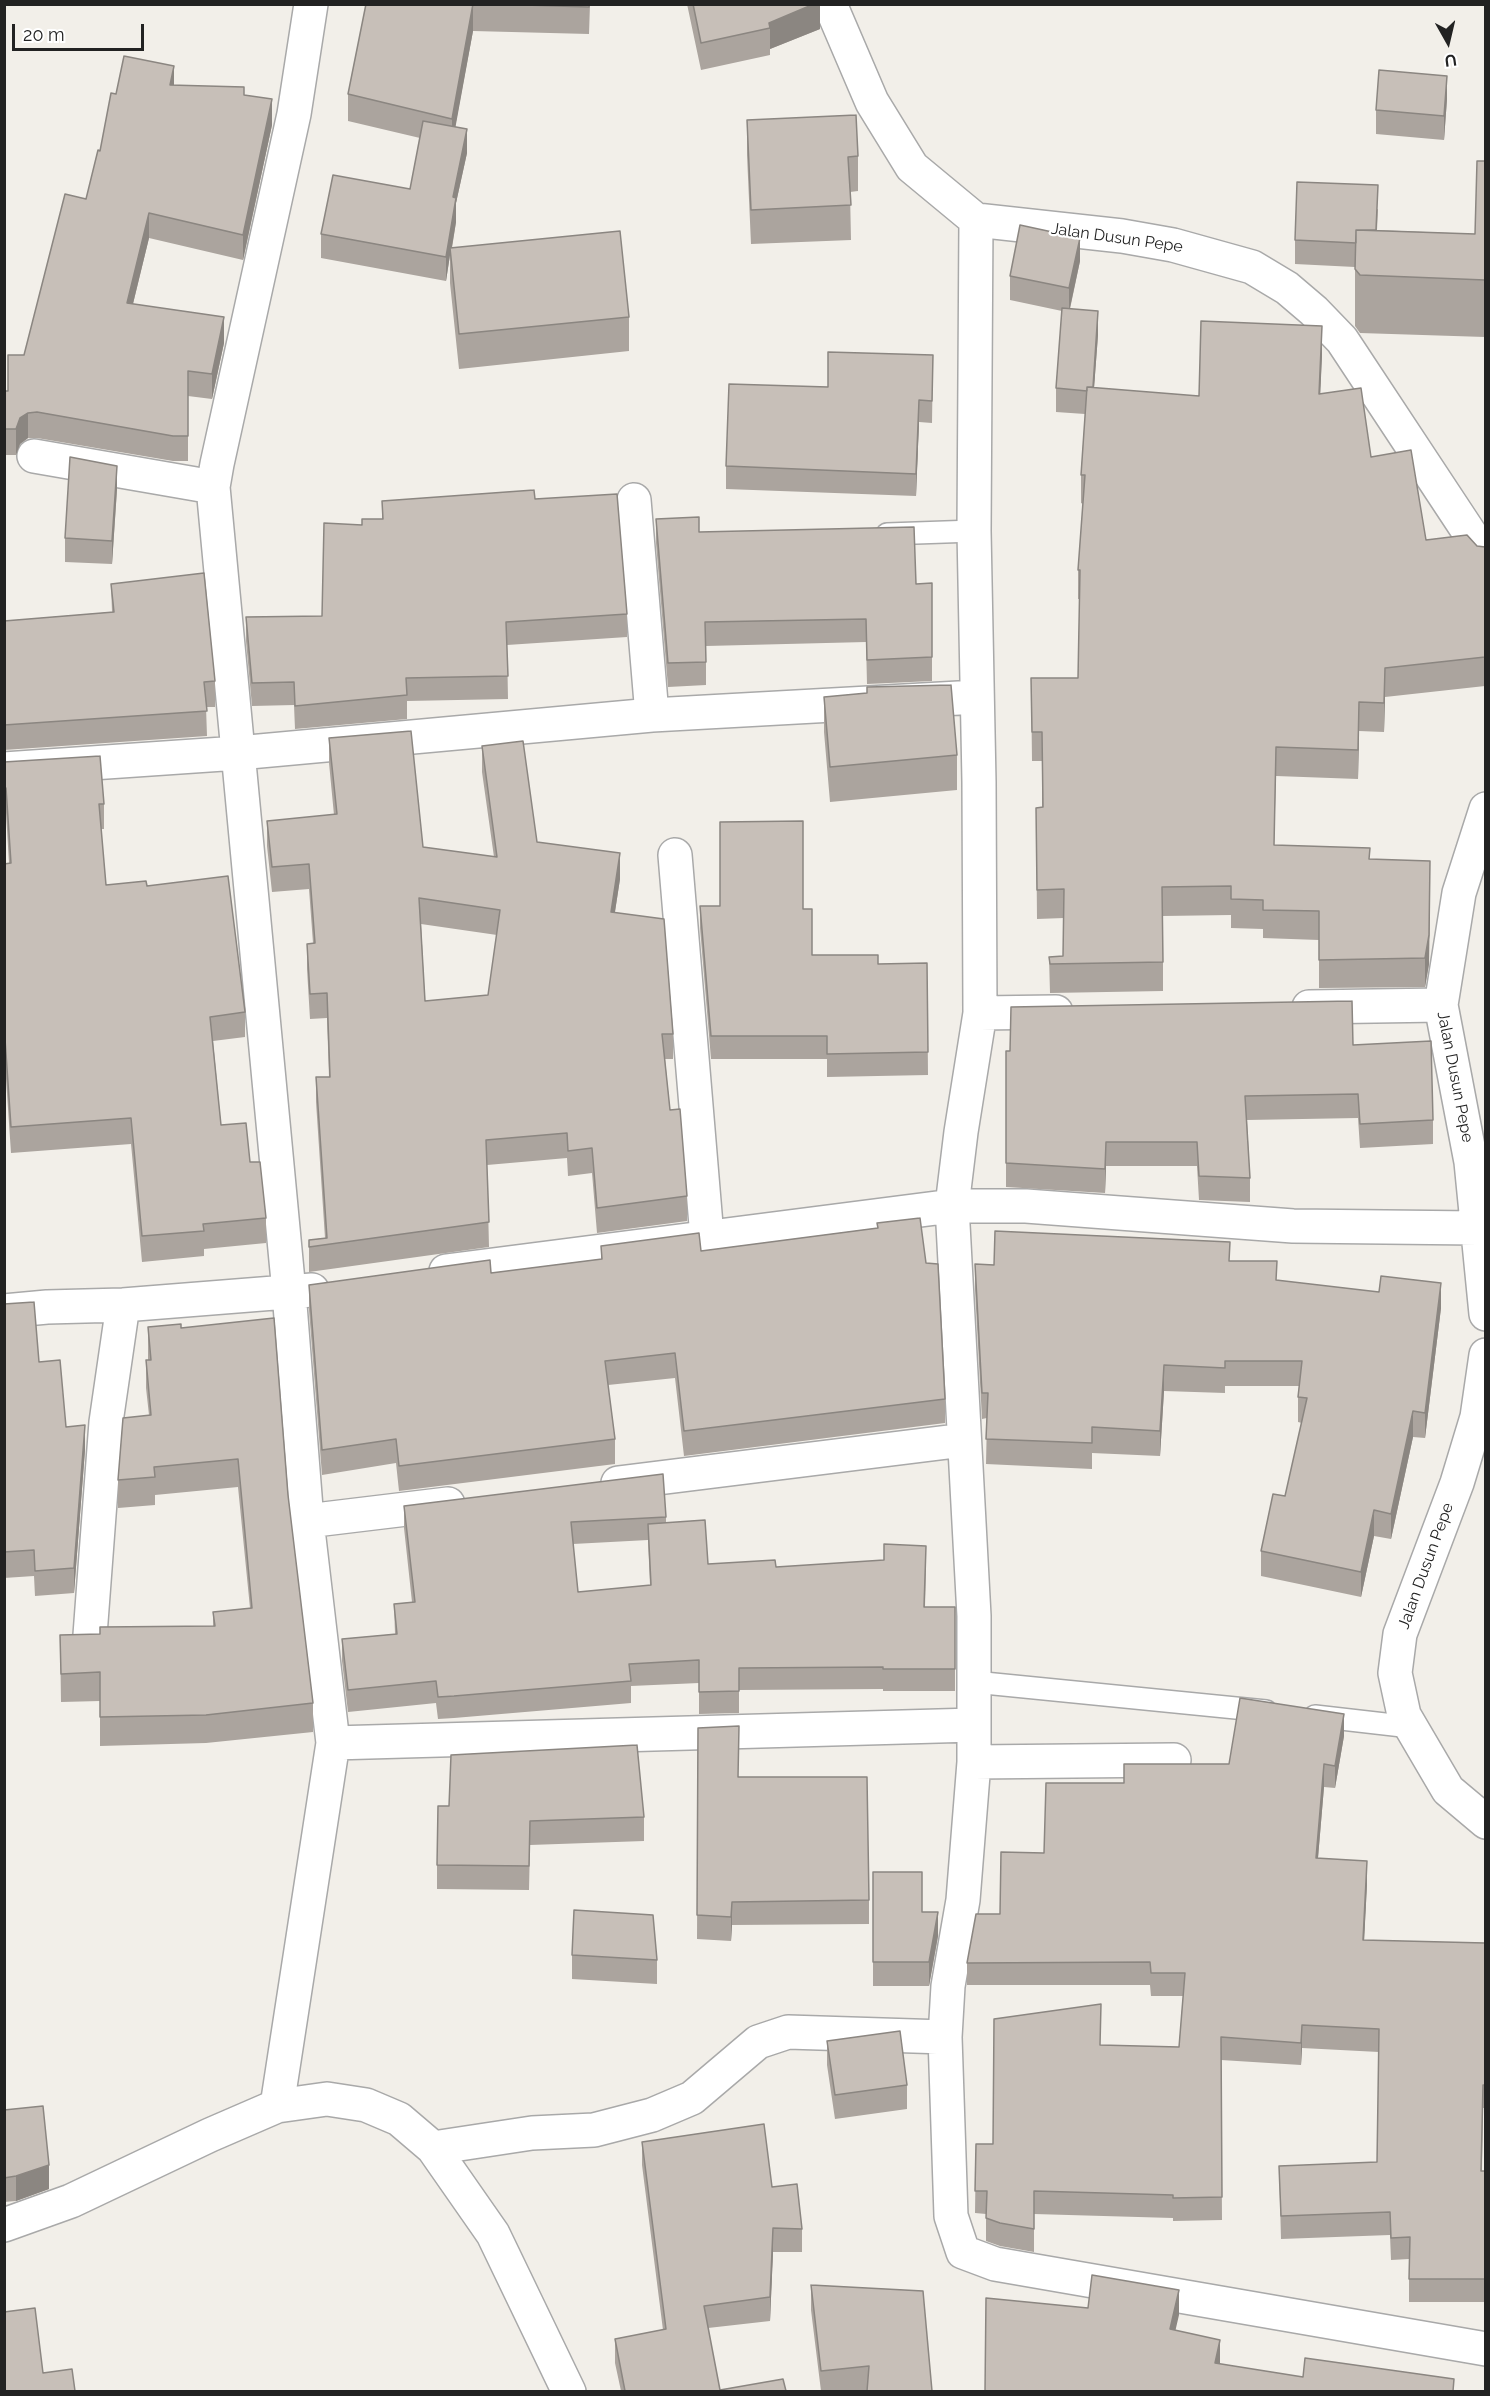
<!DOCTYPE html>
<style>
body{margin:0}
#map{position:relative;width:1490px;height:2396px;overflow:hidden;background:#f2efe9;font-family:Raleway,sans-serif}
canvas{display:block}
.frame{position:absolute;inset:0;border:6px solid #222;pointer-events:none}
.north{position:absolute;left:1418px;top:12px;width:60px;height:60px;-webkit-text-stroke:4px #fff;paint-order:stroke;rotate:172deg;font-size:16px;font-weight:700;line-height:24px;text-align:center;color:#222}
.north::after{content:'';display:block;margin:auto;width:21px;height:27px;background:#222;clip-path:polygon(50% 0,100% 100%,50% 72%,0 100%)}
.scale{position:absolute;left:12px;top:24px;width:132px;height:27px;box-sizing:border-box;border:3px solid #222;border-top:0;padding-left:8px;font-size:18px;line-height:21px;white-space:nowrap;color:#222;-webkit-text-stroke:4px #fff;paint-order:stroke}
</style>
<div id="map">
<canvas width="1490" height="2396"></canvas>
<div class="frame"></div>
<div class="north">U</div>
<div class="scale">20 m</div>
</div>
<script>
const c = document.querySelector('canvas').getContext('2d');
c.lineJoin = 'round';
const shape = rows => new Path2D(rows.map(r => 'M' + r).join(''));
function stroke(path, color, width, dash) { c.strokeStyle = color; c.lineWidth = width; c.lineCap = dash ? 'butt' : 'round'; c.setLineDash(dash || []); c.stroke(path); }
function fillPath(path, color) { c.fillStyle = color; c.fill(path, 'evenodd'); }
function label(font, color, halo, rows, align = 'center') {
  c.font = font + ' Raleway,sans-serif'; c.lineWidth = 4.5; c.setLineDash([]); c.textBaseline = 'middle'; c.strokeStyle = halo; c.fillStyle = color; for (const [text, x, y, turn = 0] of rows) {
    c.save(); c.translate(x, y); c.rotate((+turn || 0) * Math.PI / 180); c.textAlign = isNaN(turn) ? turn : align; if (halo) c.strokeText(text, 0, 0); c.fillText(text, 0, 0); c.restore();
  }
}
const service = shape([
 [887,534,974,531],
 [974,1682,1266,1711],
 [1315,1716,1411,1727]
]);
const minor = shape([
 [830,4,872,102,912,167,976,220,1122,236,1173,245,1252,267,1287,288,1314,311,1342,340,1486,558],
 [34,456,213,487],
 [634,500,652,715],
 [4,769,238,753,652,715,977,697],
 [1486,809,1459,893,1441,1005,1471,1162,1486,1314],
 [675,855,707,1237],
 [1309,1007,1441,1005],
 [980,1013,1056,1012],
 [446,1271,952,1206,1026,1206,1293,1226,1477,1228],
 [4,1311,47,1307,123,1305,312,1290],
 [1486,1355,1477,1417,1457,1483,1400,1634,1395,1673,1404,1715,1448,1790,1486,1822],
 [618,1483,964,1440],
 [307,1521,448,1504],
 [90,1635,106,1422,123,1305],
 [333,1743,974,1725],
 [974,1762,1174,1760],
 [945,2037,951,2216,963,2252,995,2264,1486,2349],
 [277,2106,333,1743,307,1521,289,1292,213,487,217,464,294,114,311,4],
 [433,2148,532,2133,594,2130,652,2115,692,2098,758,2042,788,2032,945,2037,948,1986,963,1900,974,1762,974,1616,952,1206,961,1132,980,1013,979,782,974,531,976,220],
 [4,2225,71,2201,210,2135,277,2106,327,2099,366,2105,399,2119,433,2148,493,2234,569,2392]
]);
const wall = shape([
 [366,4,590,4,589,34,473,31,455,127,467,153,456,203,456,222,452,248,629,317,629,351,459,369,450,283,450,255,446,281,321,258,321,234,410,189,420,138,348,121,348,94],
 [687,4,820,4,820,29,770,49,770,55,701,70],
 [174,85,244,95,272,125,243,260,149,238,133,304,224,343,212,399,188,396,188,461,173,461,37,438,28,438,20,444,16,455,4,455,4,391,8,391,24,355,86,199,116,94],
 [1447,99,1444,140,1376,134,1376,110],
 [747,120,858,156,858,191,850,192,851,240,751,244,747,155],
 [1485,161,1485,337,1360,333,1355,326,1355,267,1295,264,1295,240,1378,209,1377,230,1475,234],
 [1080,261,1070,309,1098,335,1094,388,1199,396,1322,355,1320,394,1371,457,1426,540,1485,547,1485,686,1385,697,1384,732,1359,731,1358,779,1276,776,1274,845,1370,859,1430,890,1429,964,1425,987,1319,988,1319,940,1263,938,1263,929,1231,928,1231,915,1163,916,1163,991,1050,993,1049,957,1063,956,1064,918,1037,919,1036,808,1042,807,1042,761,1032,761,1031,678,1078,678,1080,599,1078,599,1078,570,1083,504,1081,503,1081,475,1085,414,1056,412,1056,388,1062,311,1010,300,1010,276],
 [933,355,932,423,919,422,916,496,726,489,726,466],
 [117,489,112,564,65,562,65,538],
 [535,499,627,614,627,637,507,645,508,699,407,701,407,719,295,729,294,705,252,706,246,641,246,617,322,616,362,525,382,519,382,501],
 [656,519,699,532,916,584,932,583,932,681,867,684,866,642,706,646,706,685,668,687,656,543],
 [111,584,215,681,215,707,206,707,207,736,4,750,4,621,112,612],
 [867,693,957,755,957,790,830,802,824,732,824,697],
 [329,738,423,847,494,857,482,772,482,746,537,842,620,879,615,912,673,1034,673,1059,665,1059,670,1110,687,1196,687,1221,597,1233,592,1173,568,1176,567,1158,487,1165,489,1247,309,1272,309,1240,325,1238,316,1102,316,1077,329,1077,327,1018,310,1019,307,969,307,944,313,943,309,889,272,892,267,846,267,821,334,815,329,763],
 [421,924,497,935,488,995,425,1001],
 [4,762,104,804,104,829,101,829,106,885,147,886,245,1012,245,1037,213,1041,221,1125,250,1162,266,1218,266,1243,204,1249,204,1256,142,1262,131,1144,11,1153,4,1049,4,864,9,863,6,813,4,814],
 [700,906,803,909,812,955,878,964,927,963,928,1075,827,1077,827,1059,711,1059,700,928],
 [1353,1045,1433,1120,1433,1144,1360,1148,1358,1118,1247,1120,1250,1178,1250,1202,1199,1200,1197,1166,1106,1166,1105,1193,1006,1187,1006,1051],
 [877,1223,926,1263,945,1399,945,1423,684,1456,675,1378,608,1385,615,1439,615,1464,399,1491,396,1463,322,1475,309,1310,309,1285,491,1273,601,1259,601,1246,701,1251,877,1228],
 [1230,1261,1277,1280,1441,1308,1425,1438,1413,1437,1391,1539,1374,1536,1361,1597,1261,1576,1261,1551,1285,1496,1302,1423,1298,1422,1298,1397,1299,1386,1225,1386,1225,1393,1164,1391,1160,1456,1092,1453,1092,1469,986,1464,987,1418,982,1419,975,1290,975,1264,994,1265],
 [4,1304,39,1362,66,1427,85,1450,74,1593,35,1596,34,1576,4,1578],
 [148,1327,181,1328,288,1495,313,1703,313,1732,206,1743,100,1746,100,1701,61,1702,60,1635,100,1634,213,1626,213,1612,250,1608,238,1487,155,1495,155,1505,118,1508,118,1480,149,1415,146,1388,146,1360,148,1360],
 [404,1506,666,1517,666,1523,708,1564,776,1567,926,1568,925,1607,955,1607,955,1691,883,1691,883,1689,739,1690,739,1713,699,1714,699,1683,631,1686,631,1703,454,1718,438,1719,436,1703,348,1712,342,1661,342,1639,395,1634,394,1604,412,1602,404,1528],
 [648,1540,650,1585,578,1592,573,1544],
 [698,1728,739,1777,869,1900,869,1924,732,1925,731,1941,697,1939],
 [1344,1736,1335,1788,1324,1787,1318,1858,1367,1884,1364,1940,1485,1943,1485,2108,1483,2108,1482,2171,1485,2171,1485,2302,1409,2302,1409,2259,1391,2260,1390,2235,1281,2239,1279,2166,1377,2162,1379,2052,1302,2048,1301,2065,1221,2060,1222,2220,1173,2221,1173,2218,1034,2214,1034,2252,1000,2246,986,2241,986,2214,975,2213,976,2144,993,2144,1100,2045,1179,2047,1183,1996,1151,1996,1150,1985,967,1985,967,1963,1000,1914,1044,1853,1124,1783,1229,1764],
 [449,1806,644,1817,644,1841,530,1845,529,1890,437,1889,437,1865],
 [873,1872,922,1912,938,1936,929,1986,873,1986],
 [572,1955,657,1960,657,1984,572,1979],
 [827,2041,907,2085,907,2109,835,2119,827,2065],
 [4,2110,49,2189,16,2201,4,2202],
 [642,2142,772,2187,802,2229,802,2252,773,2252,770,2321,708,2328,720,2390,786,2391,621,2391,615,2363,615,2339,663,2330,642,2165],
 [811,2285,923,2291,868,2391,821,2391,811,2310]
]);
const shadedWall = shape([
 [473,4,473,31,452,146,452,119],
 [814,4,820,4,820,29,770,49,770,28,769,23],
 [174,66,174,91,170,85],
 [1447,76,1447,99,1444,140,1444,116],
 [272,99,272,125,243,260,243,235],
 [467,129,467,153,456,203,456,222,451,252,450,248,450,255,446,281,446,257,453,197],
 [149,213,149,238,127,328,127,303],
 [1080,238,1080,261,1069,312,1069,288],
 [1098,311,1098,335,1092,415,1092,391],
 [224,317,224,343,212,399,212,374],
 [1322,326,1322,355,1319,423,1319,394],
 [919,400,919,422,916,496,916,474],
 [28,413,28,438,20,444,16,455,16,429,20,418],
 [117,466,117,489,112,564,112,541],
 [1385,668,1385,697,1384,732,1384,703],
 [1359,702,1359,731,1358,779,1358,750],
 [620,853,620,879,611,937,611,912],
 [1430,861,1429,964,1425,987,1425,958],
 [1106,1142,1106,1166,1105,1193,1105,1169],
 [1441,1283,1441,1308,1425,1438,1425,1413],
 [1164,1365,1164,1391,1160,1456,1160,1431],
 [1413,1411,1413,1437,1391,1539,1391,1514],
 [85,1425,85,1450,74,1593,74,1568],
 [1374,1510,1374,1536,1361,1597,1361,1572],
 [1344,1714,1344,1736,1335,1788,1335,1766],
 [1324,1764,1324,1787,1316,1881,1316,1858],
 [1367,1861,1367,1884,1363,1962,1363,1940],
 [732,1902,732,1925,731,1941,731,1917],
 [938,1912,938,1936,929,1986,929,1962],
 [1302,2025,1302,2048,1301,2065,1301,2043],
 [49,2165,49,2189,16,2201,16,2176],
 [773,2228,773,2252,770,2321,770,2297],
 [1179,2290,1179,2315,1170,2354,1170,2329],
 [1220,2340,1220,2365,1215,2363]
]);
const building = shape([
 [366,4,473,4,452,119,348,94,366,4],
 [491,4,589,4,589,7,491,4],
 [693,4,814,4,769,23,770,28,701,43,693,4],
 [124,56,174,66,170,85,244,87,244,95,272,99,243,235,149,213,127,303,224,317,212,374,188,371,188,436,173,436,37,412,28,413,20,418,16,429,4,429,4,391,8,391,8,355,24,355,65,194,86,199,98,150,100,151,111,93,116,94,124,56],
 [1379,70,1447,76,1444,116,1376,110,1379,70],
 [856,115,858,156,848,157,851,205,751,210,747,120,856,115],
 [423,121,467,129,453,197,456,198,446,257,321,234,333,175,410,189,423,121],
 [1477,161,1485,161,1485,280,1360,275,1355,269,1356,230,1475,234,1477,161],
 [1297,182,1378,185,1376,230,1356,230,1356,243,1295,240,1297,182],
 [1020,225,1080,238,1069,288,1010,276,1020,225],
 [620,231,629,317,459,334,450,248,620,231],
 [1062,308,1098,311,1093,387,1087,387,1087,391,1056,388,1062,308],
 [1201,321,1322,326,1319,394,1361,388,1371,457,1411,450,1426,540,1467,535,1477,546,1485,547,1485,657,1385,668,1384,703,1359,702,1358,750,1276,747,1274,845,1370,848,1369,859,1430,861,1429,935,1425,958,1319,960,1319,911,1263,910,1263,900,1231,899,1231,886,1162,887,1163,962,1050,964,1049,957,1063,956,1064,889,1037,890,1036,808,1043,807,1042,732,1032,732,1031,678,1078,678,1080,570,1078,570,1085,475,1081,475,1087,387,1199,396,1201,321],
 [828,352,933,355,932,401,919,400,916,474,726,466,729,384,828,387,828,352],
 [70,457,117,466,112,541,65,538,70,457],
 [534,490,535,499,617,494,627,614,506,622,508,676,406,678,407,695,295,706,294,682,252,683,246,617,322,616,324,523,362,525,362,519,383,519,382,501,534,490],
 [699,517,699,532,914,527,916,584,932,583,932,657,867,660,866,619,705,622,706,662,668,663,656,519,699,517],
 [204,573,215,681,204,682,207,711,4,725,4,621,114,612,111,584,204,573],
 [951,685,957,755,830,767,824,697,867,693,867,687,951,685],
 [411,731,423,847,497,857,482,746,523,741,537,842,620,853,611,912,664,919,673,1034,662,1034,670,1110,680,1109,687,1196,597,1208,592,1148,568,1151,567,1133,486,1140,489,1222,309,1247,309,1240,327,1238,316,1077,330,1077,327,993,310,994,307,944,315,943,309,864,272,867,267,821,337,814,329,738,411,731],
 [419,898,500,910,488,995,425,1001,419,898],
 [100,756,104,804,99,804,106,885,146,881,147,886,228,876,245,1012,210,1017,221,1125,246,1123,250,1162,260,1162,266,1218,203,1224,204,1231,142,1236,131,1118,11,1127,4,1024,4,864,11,863,6,788,4,788,4,762,100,756],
 [803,821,803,909,812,909,812,955,878,955,878,964,927,963,928,1052,827,1054,827,1036,711,1036,700,906,720,906,720,822,803,821],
 [1352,1001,1353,1045,1431,1041,1433,1120,1360,1124,1358,1094,1245,1096,1250,1178,1199,1176,1197,1142,1106,1142,1105,1169,1006,1163,1006,1051,1010,1051,1011,1007,1352,1001],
 [920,1218,926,1263,938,1264,945,1399,684,1431,675,1353,605,1361,615,1439,399,1466,396,1439,322,1450,309,1285,490,1260,491,1273,602,1259,601,1246,699,1233,701,1251,878,1228,877,1223,920,1218],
 [995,1231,1230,1242,1229,1261,1277,1261,1276,1280,1379,1292,1381,1276,1441,1283,1425,1413,1413,1411,1391,1514,1374,1510,1361,1572,1261,1551,1273,1494,1285,1496,1307,1398,1298,1397,1302,1361,1225,1361,1225,1368,1164,1365,1160,1431,1092,1427,1092,1443,986,1439,988,1393,982,1393,975,1264,994,1265,995,1231],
 [34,1302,39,1362,60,1360,66,1427,85,1425,74,1568,35,1571,34,1550,4,1552,4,1304,34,1302],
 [274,1318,288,1495,313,1703,206,1715,100,1717,100,1672,61,1674,60,1635,100,1634,100,1627,215,1626,213,1612,252,1608,238,1459,154,1467,155,1477,118,1480,123,1418,151,1415,146,1360,151,1360,148,1327,181,1324,181,1328,274,1318],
 [663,1474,666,1517,571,1522,578,1592,651,1585,648,1524,705,1520,708,1564,775,1560,776,1567,884,1560,884,1544,926,1546,924,1607,955,1607,955,1669,883,1669,883,1667,739,1668,739,1691,699,1692,699,1660,629,1664,631,1681,454,1696,438,1697,436,1681,348,1690,342,1639,397,1634,394,1604,415,1602,404,1506,663,1474],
 [1240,1698,1344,1714,1335,1766,1324,1764,1316,1858,1367,1861,1363,1940,1485,1943,1485,2085,1483,2085,1481,2171,1485,2171,1485,2279,1409,2279,1410,2237,1391,2238,1390,2212,1281,2216,1279,2166,1377,2162,1379,2029,1302,2025,1301,2043,1221,2037,1222,2197,1173,2198,1173,2195,1034,2191,1034,2229,1000,2223,986,2218,987,2191,975,2191,976,2144,993,2144,994,2019,1101,2004,1100,2045,1179,2047,1185,1973,1151,1973,1150,1962,967,1963,976,1914,1000,1914,1001,1852,1044,1853,1046,1783,1124,1783,1124,1764,1229,1764,1240,1698],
 [739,1726,738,1777,867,1777,869,1900,732,1902,731,1917,697,1915,698,1728,739,1726],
 [637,1745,644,1817,530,1821,529,1866,437,1865,438,1806,449,1806,451,1755,637,1745],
 [873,1872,922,1872,922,1912,938,1912,929,1962,873,1962,873,1872],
 [574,1910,653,1915,657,1960,572,1955,574,1910],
 [900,2031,907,2085,835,2095,827,2041,900,2031],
 [43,2106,49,2165,16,2176,4,2178,4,2110,43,2106],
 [764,2124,772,2187,797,2184,802,2229,773,2228,770,2297,704,2306,720,2390,783,2379,786,2391,625,2391,615,2339,666,2329,642,2142,764,2124],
 [1092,2275,1179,2290,1170,2329,1220,2340,1215,2363,1303,2377,1305,2358,1454,2379,1453,2391,985,2391,986,2298,1088,2308,1092,2275],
 [811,2285,923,2291,932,2391,867,2391,869,2366,821,2371,811,2285],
 [35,2308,43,2373,72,2369,75,2391,4,2391,4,2312,35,2308]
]);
const streetNames = [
 ["Jalan Dusun Pepe",1117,238,8],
 ["Jalan Dusun Pepe",1455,1077,79],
 ["Jalan Dusun Pepe",1426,1566,-70]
];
stroke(service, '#a9a9a9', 24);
stroke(minor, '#a9a9a9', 36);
stroke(service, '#fff', 21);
stroke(minor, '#fff', 33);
fillPath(wall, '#aba49e');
fillPath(shadedWall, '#8b8681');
fillPath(building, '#c7bfb8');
stroke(building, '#8b8681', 1.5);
label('16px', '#222', '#fff', streetNames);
</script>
